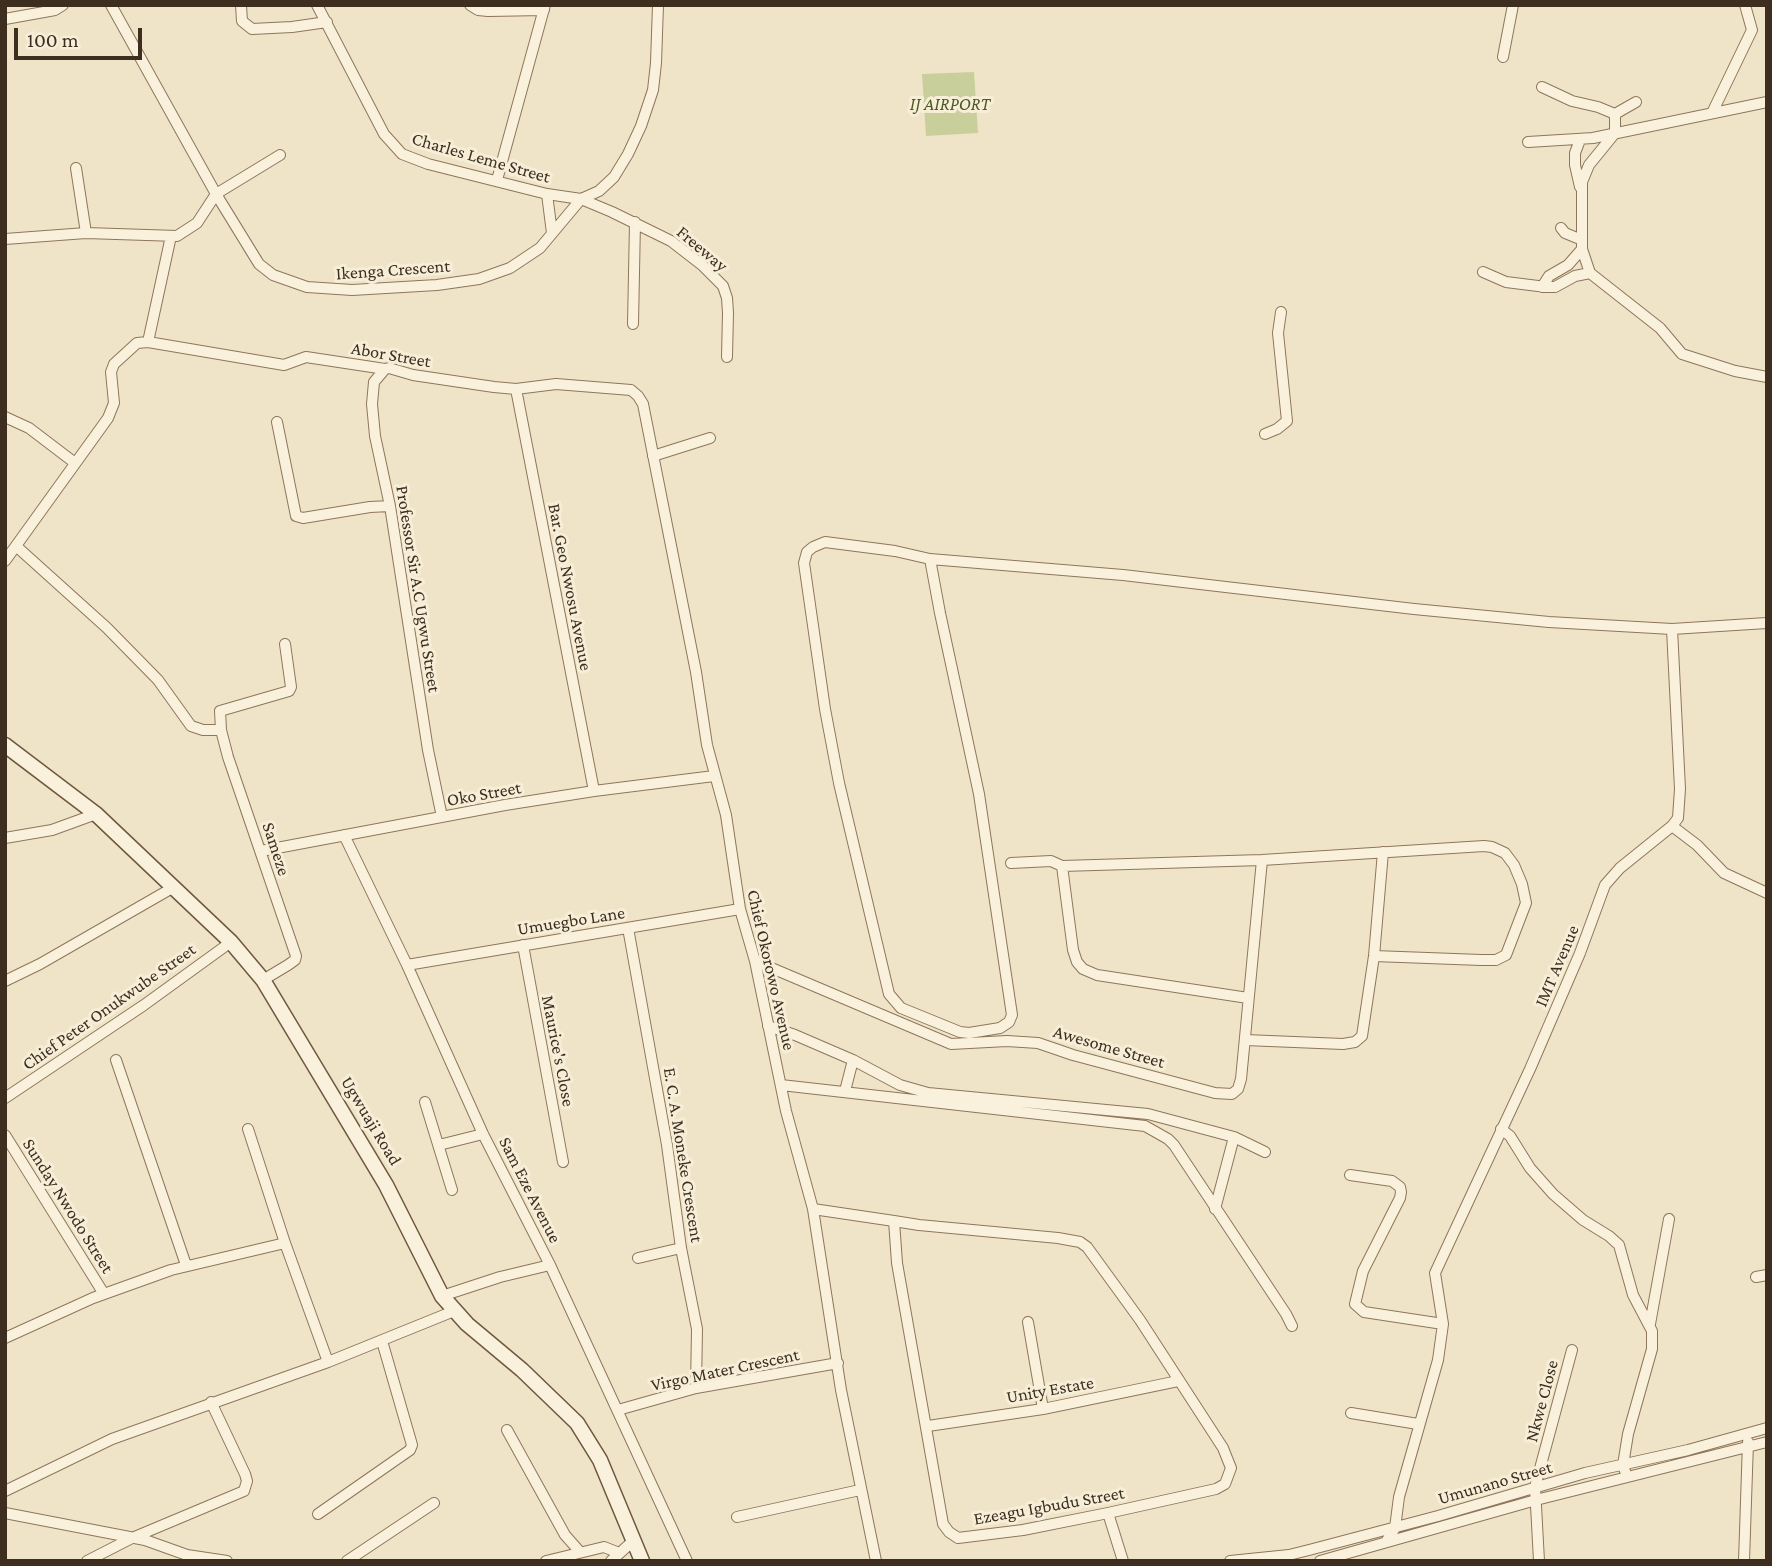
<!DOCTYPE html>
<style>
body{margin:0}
#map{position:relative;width:1772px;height:1566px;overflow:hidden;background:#f0e4c8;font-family:"Crimson Pro",serif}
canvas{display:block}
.frame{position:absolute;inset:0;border:7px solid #3d2e20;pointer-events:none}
.scale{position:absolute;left:14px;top:28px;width:128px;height:32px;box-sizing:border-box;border:4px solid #3d2e20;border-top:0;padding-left:9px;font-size:21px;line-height:24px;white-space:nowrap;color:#3d2e20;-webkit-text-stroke:5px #f7eed8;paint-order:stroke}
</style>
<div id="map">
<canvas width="1772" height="1566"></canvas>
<div class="frame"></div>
<div class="scale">100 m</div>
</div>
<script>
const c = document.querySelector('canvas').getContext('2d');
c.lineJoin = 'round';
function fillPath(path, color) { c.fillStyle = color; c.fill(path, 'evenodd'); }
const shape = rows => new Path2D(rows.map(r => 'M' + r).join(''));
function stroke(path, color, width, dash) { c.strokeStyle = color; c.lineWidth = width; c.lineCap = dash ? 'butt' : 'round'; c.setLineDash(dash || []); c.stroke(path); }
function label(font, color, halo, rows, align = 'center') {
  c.font = font + ' "Crimson Pro",serif'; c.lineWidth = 6; c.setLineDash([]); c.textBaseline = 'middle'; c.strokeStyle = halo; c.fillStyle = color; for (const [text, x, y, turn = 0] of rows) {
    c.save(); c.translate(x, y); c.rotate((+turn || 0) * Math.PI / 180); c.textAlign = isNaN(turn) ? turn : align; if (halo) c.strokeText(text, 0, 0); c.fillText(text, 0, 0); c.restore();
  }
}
const green = shape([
 [974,72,978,133,926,136,922,74]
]);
const minor = shape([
 [111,5,216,194,259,264,273,275,307,287,352,290,437,285,479,279,510,268,540,248,581,199,599,191,614,177,628,154,641,126,653,90,656,63,658,5],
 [241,5,242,21,252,29,292,27,327,22],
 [317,5,384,134,402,154,428,164,547,194,581,199,612,212,671,241,702,265,723,286,727,298,728,313,727,357],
 [470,5,478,10,488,11,544,10],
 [5,19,55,10,63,5],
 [1503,57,1513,5],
 [1542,87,1572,101,1598,107,1615,114,1615,133,1589,165,1582,182,1582,249,1590,273,1660,328,1682,354,1735,371,1767,377],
 [1712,113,1752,30,1745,5],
 [1615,114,1636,102],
 [1580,140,1575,153,1575,165,1580,187],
 [1528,142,1593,138,1767,102],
 [76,168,86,233],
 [497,180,545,5],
 [547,194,552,233],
 [1561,228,1565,233,1582,240],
 [5,239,86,233,177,236,197,223,216,194,280,155],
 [1483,272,1506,282,1546,287,1555,287,1575,276,1590,273],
 [1542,287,1549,276,1568,265,1582,249],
 [633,324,635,222],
 [148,342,171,236],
 [385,369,374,382,372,404,375,436,390,506,428,750,442,817],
 [516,389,594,791],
 [5,417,29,428,75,463],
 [277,422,296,516,303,518,370,507,390,506],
 [1265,434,1277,429,1287,421,1278,333,1281,312],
 [653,456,710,438],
 [16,546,107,628,158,680,191,726,203,730,221,730],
 [930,559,940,613,979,794,1012,1015,1009,1022,1000,1028,969,1033,960,1032,901,1008,889,994,839,783,825,709,804,563,807,552,813,547,825,542,895,551,930,559,1123,575,1414,609,1549,622,1672,629,1767,623],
 [5,561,108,418,114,403,111,372,114,364,137,343,148,342,284,365,306,357,385,369,389,368,413,375,494,387,516,389,556,384,631,390,638,396,643,404,696,672,707,745,726,815,740,909,755,961,786,1111,813,1209,841,1390,876,1561],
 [1672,826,1697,845,1724,873,1767,893],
 [344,835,407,965,483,1134,550,1265,687,1561],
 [5,838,52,830,96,814],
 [261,851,505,805,594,791,714,776],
 [1011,863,1051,861,1062,866,1262,860,1484,846,1492,847,1505,853,1514,865,1522,884,1526,903,1506,955,1496,960,1481,960,1374,956],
 [1062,866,1073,950,1077,962,1083,969,1097,975,1248,998],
 [628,928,667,1145,681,1248,697,1329,696,1388],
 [523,945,563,1162],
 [755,961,951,1044,1007,1041,1038,1043,1073,1055,1215,1093,1232,1094,1238,1089,1241,1079,1262,860],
 [407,965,740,909],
 [263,980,288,965,295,960,296,956,228,757,221,730,220,711,289,691,291,687,285,644],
 [5,981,40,964,174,887],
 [768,1026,795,1035,853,1060,900,1085,928,1093,1148,1114,1234,1137,1265,1152],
 [1245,1040,1343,1044,1355,1042,1362,1036,1374,956,1383,852],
 [116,1060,186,1265],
 [781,1085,1145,1126,1168,1139,1174,1145,1286,1314,1292,1326],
 [845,1091,853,1060],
 [5,1098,144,1005,231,942],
 [425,1102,452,1190],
 [248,1129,285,1243,328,1362],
 [1501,1129,1510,1136,1530,1168,1553,1194,1583,1220,1609,1236,1619,1245,1633,1295,1652,1331,1652,1349,1628,1434,1623,1465,1625,1471],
 [5,1135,104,1294],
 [439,1145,483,1134],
 [1350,1175,1392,1181,1400,1187,1401,1192,1400,1198,1363,1271,1355,1304,1364,1312,1443,1324,1438,1360,1399,1497,1395,1528,1386,1542],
 [813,1209,894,1221,919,1225,1058,1238,1080,1242,1087,1247,1140,1320,1223,1448,1231,1468,1225,1484,1216,1489,1108,1513,1023,1530,958,1538,949,1532,943,1524,897,1263,894,1221],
 [1215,1209,1234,1137],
 [638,1258,681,1248],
 [1756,1277,1767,1275],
 [442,1296,500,1277,550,1265],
 [1028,1322,1043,1409],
 [1443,1324,1435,1273,1530,1069,1580,953,1605,885,1620,868,1672,826,1678,818,1680,789,1672,629],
 [1650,1324,1669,1219],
 [5,1338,93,1298,171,1270,285,1243],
 [618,1410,696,1388,838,1363],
 [1351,1413,1418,1424],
 [928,1426,1043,1409,1178,1381],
 [507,1430,565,1535,580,1552],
 [5,1491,112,1439,328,1362,454,1311],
 [5,1513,145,1540,187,1555,227,1561],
 [1108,1513,1123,1561],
 [318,1514,410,1450,412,1445,382,1341],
 [737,1517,860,1490],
 [87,1561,132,1538,244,1491,247,1481,245,1474,211,1402],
 [347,1561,434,1503],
 [546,1561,604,1547,619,1553],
 [611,1561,633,1541],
 [1230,1561,1289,1555,1309,1550,1438,1516,1585,1473,1688,1450,1767,1428],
 [1320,1561,1536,1500,1767,1442],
 [1539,1561,1535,1487,1572,1350],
 [1744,1561,1748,1442]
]);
const secondary = shape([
 [5,745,96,814,231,942,263,980,386,1185,442,1296,467,1324,522,1370,577,1423,600,1460,642,1561]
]);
const parkNames = [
 ["IJ AIRPORT",950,104]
];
const streetNames = [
 ["Charles Leme Street",481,158,16],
 ["Freeway",702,249,40],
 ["Ikenga Crescent",393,270,-4],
 ["Abor Street",391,355,10],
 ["Bar. Geo Nwosu Avenue",570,587,79],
 ["Professor Sir A.C Ugwu Street",418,589,81],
 ["Oko Street",484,794,-10],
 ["Sameze",276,849,72],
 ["Umuegbo Lane",571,921,-9],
 ["IMT Avenue",1557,966,-67],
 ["Chief Okorowo Avenue",771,970,77],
 ["Chief Peter Onukwube Street",109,1007,-35],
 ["Awesome Street",1109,1047,16],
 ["Maurice's Close",558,1051,79],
 ["Ugwuaji Road",371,1121,59],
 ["E. C. A. Moneke Crescent",683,1155,81],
 ["Sam Eze Avenue",530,1190,63],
 ["Sunday Nwodo Street",68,1206,58],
 ["Virgo Mater Crescent",725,1370,-12],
 ["Unity Estate",1050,1390,-10],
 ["Nkwe Close",1542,1401,-75],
 ["Umunano Street",1495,1483,-16],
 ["Ezeagu Igbudu Street",1049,1506,-10]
];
fillPath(green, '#c9cf9b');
stroke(minor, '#8d765c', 12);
stroke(secondary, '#6f573f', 17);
stroke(minor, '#faf1dc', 10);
stroke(secondary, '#faf1dc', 14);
label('italic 18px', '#4d5a26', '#f7eed8', parkNames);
label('18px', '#3d2e20', '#f7eed8', streetNames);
</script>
